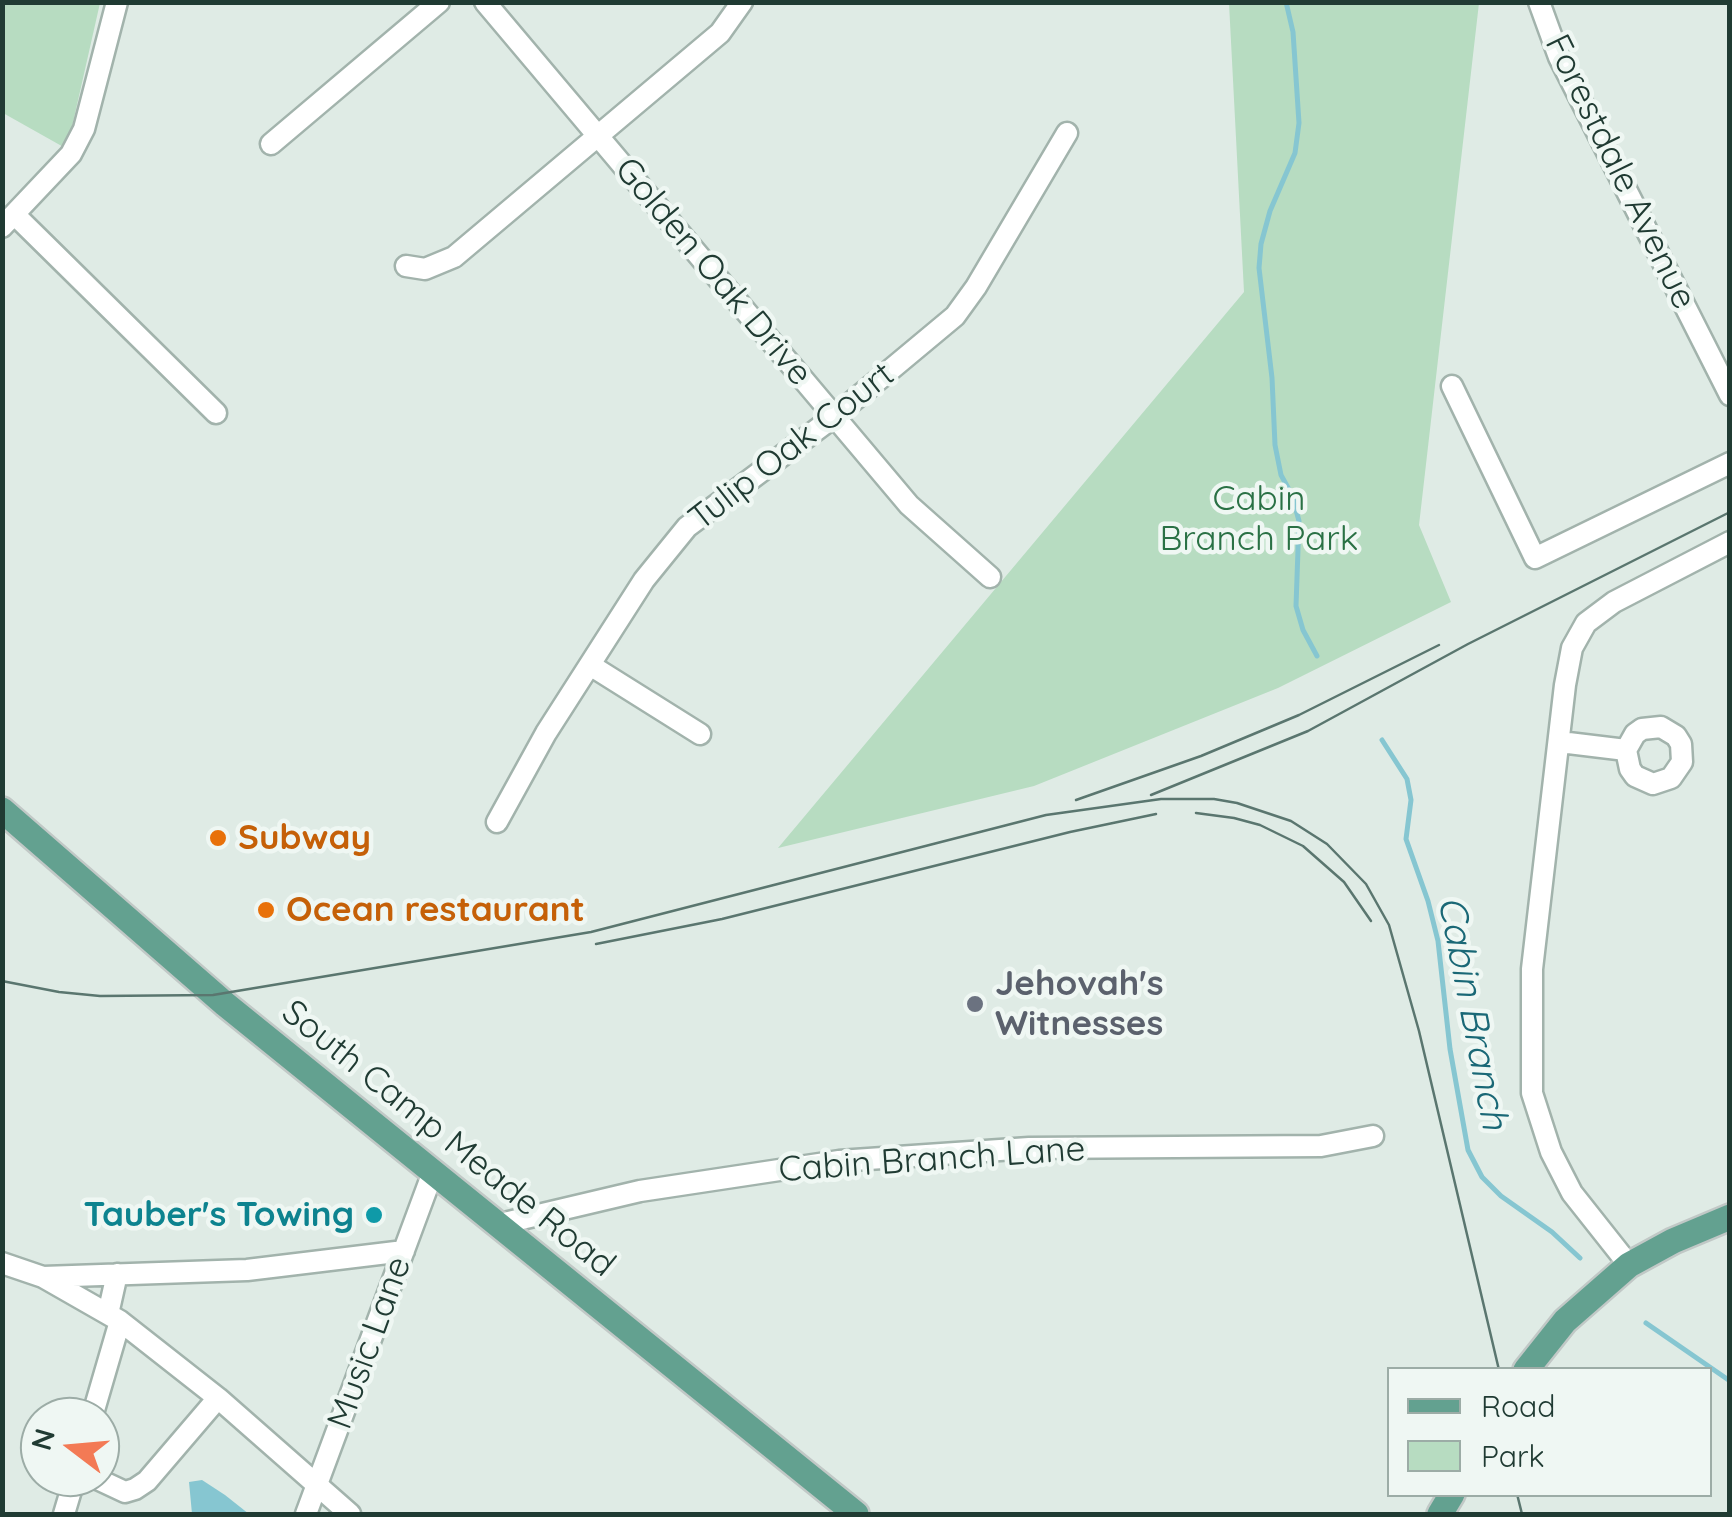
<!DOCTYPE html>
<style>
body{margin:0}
#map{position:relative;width:1732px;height:1517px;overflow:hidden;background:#dfebe5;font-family:Quicksand,sans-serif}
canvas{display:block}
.frame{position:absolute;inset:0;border:5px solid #203b33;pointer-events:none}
.legend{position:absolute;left:1387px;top:1367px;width:325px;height:130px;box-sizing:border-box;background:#eff7f3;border:2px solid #9caca6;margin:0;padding:12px 18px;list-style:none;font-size:30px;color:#203b33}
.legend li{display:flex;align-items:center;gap:20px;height:50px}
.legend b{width:50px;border:2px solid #9caca6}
.north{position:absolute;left:20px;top:1397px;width:100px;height:100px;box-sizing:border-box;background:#eff7f3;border:2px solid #9caca6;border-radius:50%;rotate:286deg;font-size:28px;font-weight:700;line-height:40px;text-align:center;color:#203b33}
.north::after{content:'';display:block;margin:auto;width:35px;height:45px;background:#f37a55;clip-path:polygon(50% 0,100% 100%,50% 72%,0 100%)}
</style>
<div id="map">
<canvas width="1732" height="1517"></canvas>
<div class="frame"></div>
<ul class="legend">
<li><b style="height:12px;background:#63a190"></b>Road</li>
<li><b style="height:28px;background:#b7dcc1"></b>Park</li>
</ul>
<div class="north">N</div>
</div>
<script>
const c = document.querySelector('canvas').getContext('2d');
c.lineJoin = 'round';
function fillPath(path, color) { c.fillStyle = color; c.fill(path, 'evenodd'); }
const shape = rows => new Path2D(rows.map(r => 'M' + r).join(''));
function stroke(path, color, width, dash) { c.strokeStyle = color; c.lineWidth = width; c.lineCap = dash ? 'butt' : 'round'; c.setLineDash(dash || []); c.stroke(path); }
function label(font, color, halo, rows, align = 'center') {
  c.font = font + ' Quicksand,sans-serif'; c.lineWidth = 9; c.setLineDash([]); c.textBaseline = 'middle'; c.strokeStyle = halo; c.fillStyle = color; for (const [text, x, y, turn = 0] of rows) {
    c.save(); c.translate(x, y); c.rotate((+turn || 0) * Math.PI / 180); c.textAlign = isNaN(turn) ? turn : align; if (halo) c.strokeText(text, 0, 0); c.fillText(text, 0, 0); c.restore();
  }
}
const green = shape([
 [3,3,100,3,67,149,3,113],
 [1229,3,1479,3,1419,525,1451,602,1278,688,1034,786,778,848,1244,292]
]);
const water = shape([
 [202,1480,225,1495,249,1514,192,1514,189,1482]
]);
const stream = shape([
 [1286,2,1293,32,1299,123,1295,153,1270,211,1261,244,1259,268,1272,378,1275,445,1281,475,1292,495,1299,521,1296,606,1303,630,1317,656],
 [1382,740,1407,779,1411,800,1406,839,1428,901,1438,941,1450,1049,1468,1150,1482,1177,1501,1196,1552,1232,1580,1258],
 [1646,1323,1730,1381]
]);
const minor = shape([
 [485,2,909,505,990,577],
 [1539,2,1559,57,1730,395],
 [271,144,439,2],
 [15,215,216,413],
 [2,227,71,154,84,129,117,2],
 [406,266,425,269,454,257,720,33,742,2],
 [1452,386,1535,558,1730,463],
 [590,665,700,734],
 [1560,742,1626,750,1630,769,1635,776,1653,784,1671,778,1682,762,1681,744,1676,736,1661,727,1642,729,1635,734,1626,750],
 [497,822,546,733,644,580,687,527,835,416,955,316,976,287,1067,133],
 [496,1225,640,1191,839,1161,1029,1148,1321,1146,1373,1136],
 [2,1263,43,1277,120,1321,218,1398,350,1514],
 [1629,1265,1572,1193,1551,1152,1532,1093,1532,969,1565,685,1572,648,1586,623,1614,602,1730,542],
 [43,1277,247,1270,404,1251],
 [108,1314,117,1274],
 [92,1417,120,1321],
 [93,1477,125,1492,135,1489,147,1481,218,1398],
 [64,1514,75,1477],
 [306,1514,433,1172]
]);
const major = shape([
 [2,810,225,1004,856,1514],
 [1526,1370,1565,1321,1629,1265,1673,1241,1730,1217],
 [1440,1514,1452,1494]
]);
const tram = shape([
 [1151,795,1308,731,1468,644,1730,512],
 [1076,800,1201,756,1299,715,1439,645],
 [1196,813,1234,818,1260,825,1303,846,1344,882,1371,921],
 [596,944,722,919,1070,832,1156,814],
 [2,981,59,992,100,996,213,995,591,932,1046,815,1161,799,1214,799,1237,803,1291,821,1327,844,1366,884,1389,925,1419,1031,1499,1370],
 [1517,1494,1522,1514]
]);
const markers = [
 [218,838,10,"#e8710a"],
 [266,910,10,"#e8710a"],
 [975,1004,10,"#6b7280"],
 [374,1215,10,"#0f9aa8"]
];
const streetNames = [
 ["Forestdale Avenue",1620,172,64],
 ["Golden Oak Drive",713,272,50],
 ["Tulip Oak Court",792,447,-38],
 ["South Camp Meade Road",448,1139,39],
 ["Cabin Branch Lane",932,1160,-4],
 ["Music Lane",370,1343,-70]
];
const parkNames = [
 ["Cabin",1259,499],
 ["Branch Park",1259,539]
];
const foodNames = [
 ["Subway",238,838],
 ["Ocean restaurant",286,910]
];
const worshipNames = [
 ["Jehovah's",995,984],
 ["Witnesses",995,1024]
];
const cultureNames = [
 ["Tauber's Towing",354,1215]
];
const waterNames = [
 ["Cabin Branch",1472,1013,79]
];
fillPath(green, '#b7dcc1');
fillPath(water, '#86c6d1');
stroke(stream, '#86c6d1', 5);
stroke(minor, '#a2b3ac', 25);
stroke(major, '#c1c8c6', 30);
stroke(minor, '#fff', 20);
stroke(major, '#63a190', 25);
stroke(tram, '#5a766f', 2.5);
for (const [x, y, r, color] of markers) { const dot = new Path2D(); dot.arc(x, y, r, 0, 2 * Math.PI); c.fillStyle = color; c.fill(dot); stroke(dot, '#eff7f3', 4); }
label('35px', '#203b33', '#eff7f3', streetNames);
label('35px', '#2a7145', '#eff7f3', parkNames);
label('bold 35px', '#c56008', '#eff7f3', foodNames, 'left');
label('bold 35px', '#5b616d', '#eff7f3', worshipNames, 'left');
label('bold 35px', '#0d838f', '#eff7f3', cultureNames, 'right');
label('italic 38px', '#1a6876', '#eff7f3', waterNames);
</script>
